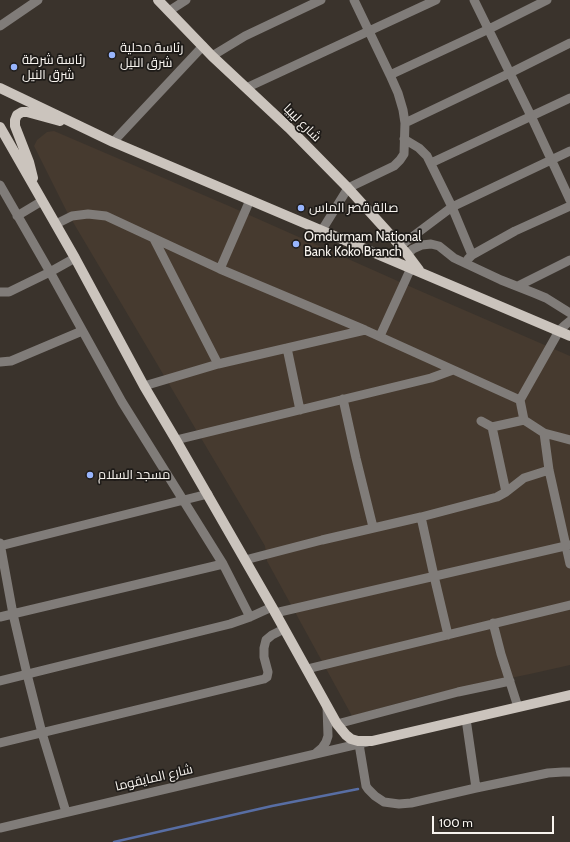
<!DOCTYPE html>
<meta charset="utf-8">
<style>
body{margin:0}
#map{position:relative;width:570px;height:842px;overflow:hidden;background:#3a332c;font-family:Cabin,sans-serif}
canvas{display:block}
.scale{position:absolute;left:432px;top:816px;width:122px;height:18px;box-sizing:border-box;border:2px solid #f8f4ef;border-top:0;padding-left:5px;font-size:12px;line-height:14px;white-space:nowrap;color:#f8f4ef;-webkit-text-stroke:3px #1e1b18;paint-order:stroke}
</style>
<div id="map">
<canvas width="570" height="842"></canvas>
<div class="scale">100 m</div>
</div>
<script>
const c = document.querySelector('canvas').getContext('2d');
c.lineJoin = 'round';
function fillPath(path, color) { c.fillStyle = color; c.fill(path, 'evenodd'); }
const shape = rows => new Path2D(rows.map(r => 'M' + r).join(''));
function stroke(path, color, width, dash) { c.strokeStyle = color; c.lineWidth = width; c.lineCap = dash ? 'butt' : 'round'; c.setLineDash(dash || []); c.stroke(path); }
function label(font, color, halo, rows, align = 'center') {
  c.font = font + ' Cabin,Cairo,sans-serif'; c.lineWidth = 3.5; c.setLineDash([]); c.textBaseline = 'middle'; c.strokeStyle = halo; c.fillStyle = color; for (const [text, x, y, turn = 0] of rows) {
    c.save(); c.translate(x, y); c.rotate((+turn || 0) * Math.PI / 180); c.textAlign = isNaN(turn) ? turn : align; if (halo) c.strokeText(text, 0, 0); c.fillText(text, 0, 0); c.restore();
  }
}
const built = shape([
 [54,131,229,206,418,290,570,356,570,665,530,674,428,695,352,716,267,561,265,546,67,212,34,146,37,140,47,132]
]);
const stream = shape([
 [114,842,272,806,358,789]
]);
const minor = shape([
 [474,0,531,116,570,200],
 [169,11,186,0],
 [0,26,38,0],
 [212,56,245,36,321,0],
 [390,75,489,29,547,0],
 [246,88,436,0],
 [405,123,510,73,570,43],
 [404,139,419,148,427,156,452,207,472,255],
 [113,142,203,46],
 [431,163,570,98],
 [0,185,50,272,122,402,223,564,250,617],
 [17,216,42,201],
 [56,224,72,216,88,214,106,216,220,269,365,330,520,400],
 [322,230,348,188,394,166,400,160,404,154,405,123,403,110,398,93,390,75,354,0],
 [154,239,218,364],
 [400,246,452,207,570,151],
 [407,254,413,249,422,245,431,244,439,246,454,258,501,280,534,293,546,298,570,313],
 [468,259,472,255,515,231,570,206],
 [220,269,250,200],
 [518,286,570,260],
 [0,292,9,292,50,272,75,258],
 [380,336,411,268],
 [287,348,300,410],
 [0,362,11,361,82,331],
 [144,386,218,364,365,330],
 [343,399,356,458,373,527],
 [524,420,520,400,559,331,564,326,570,321],
 [481,421,492,427,524,420,544,433,570,440],
 [492,427,506,492],
 [544,433,549,470,570,564],
 [176,440,431,378,453,370],
 [421,517,434,576,448,635],
 [0,543,13,614,27,674,42,733,66,812],
 [0,546,208,494],
 [245,560,322,540,421,517,497,497,506,492,524,478,549,470],
 [275,613,570,545],
 [0,617,223,564],
 [493,623,501,654,518,707],
 [307,669,570,605],
 [0,681,230,624,250,617,272,607],
 [466,719,476,788],
 [337,724,458,692,510,681],
 [0,743,264,679,267,677,268,672,264,657,264,648,266,640,272,635,284,629],
 [359,744,366,786,368,789,375,796,384,802,399,804,411,803,476,788,548,773,563,772,570,772],
 [315,754,322,748,326,742,328,736,327,706],
 [0,828,221,776,367,742]
]);
const major = shape([
 [158,0,212,56,289,128,348,188,387,231,407,254,419,270],
 [0,88,113,142,570,336],
 [0,127,75,258,144,386,176,440,272,607,337,724,346,735,351,739,358,741,372,741,570,695],
 [33,178,29,162,15,126,15,120,17,115,22,112,27,112,60,121]
]);
const markers = [
 [112,55,4,"#98b5fd"],
 [14,67,4,"#98b5fd"],
 [301,208,4,"#98b5fd"],
 [296,244,4,"#98b5fd"],
 [90,475,4,"#98b5fd"]
];
const poiNames = [
 ["رئاسة محلية",120,48],
 ["شرق النيل",120,63],
 ["رئاسة شرطة",22,60],
 ["شرق النيل",22,75],
 ["صالة قصر الماس",309,208],
 ["Omdurmam National",304,237],
 ["Bank Koko Branch",304,252],
 ["مسجد السلام",98,475]
];
const streetNames = [
 ["شارع ليبيا",302,123,45],
 ["شارع المايقوما",154,778,-13]
];
fillPath(built, '#463a2f');
stroke(stream, '#586ea4', 2.5);
stroke(minor, '#807c79', 9);
stroke(major, '#cbc4bd', 10);
for (const [x, y, r, color] of markers) { const dot = new Path2D(); dot.arc(x, y, r, 0, 2 * Math.PI); c.fillStyle = color; c.fill(dot); stroke(dot, '#1e1b18', 1.5); }
label('13px', '#f8f4ef', '#1e1b18', poiNames, 'left');
label('13px', '#f8f4ef', '#1e1b18', streetNames);
</script>
